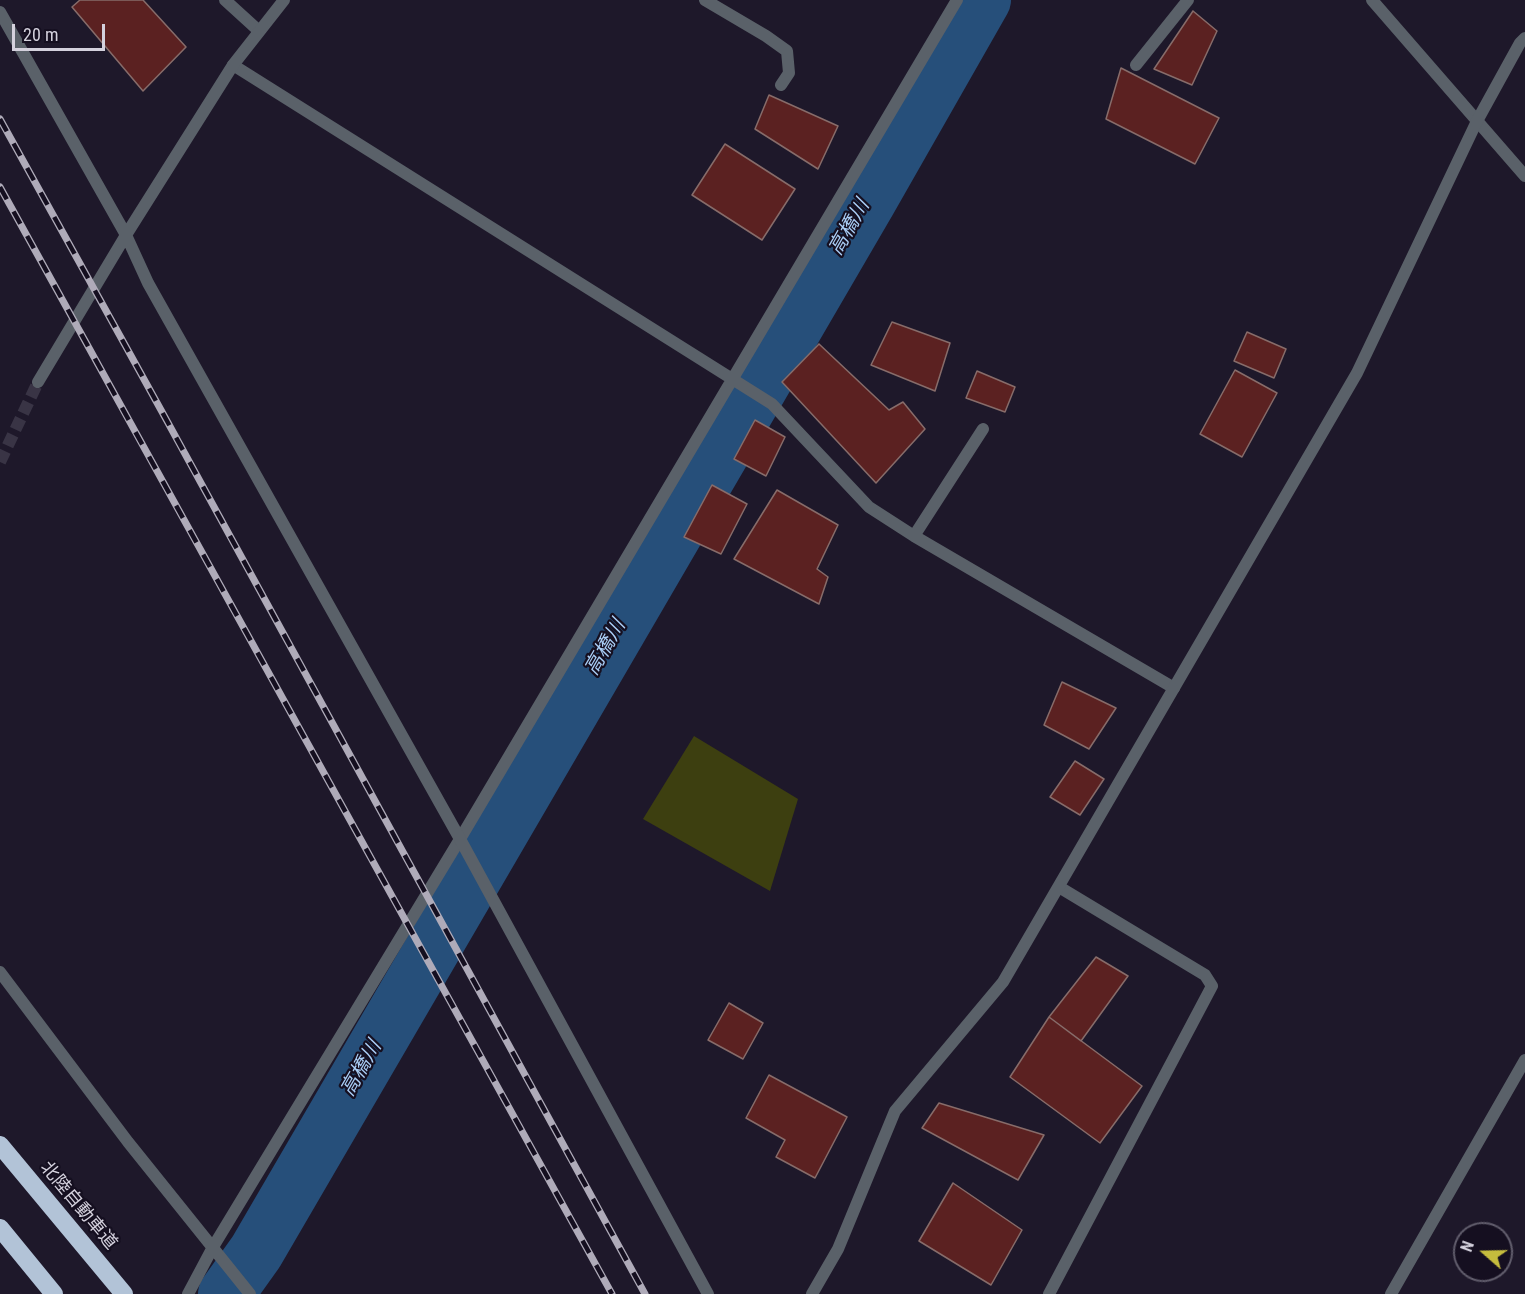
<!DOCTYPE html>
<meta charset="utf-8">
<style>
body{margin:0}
#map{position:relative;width:1525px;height:1294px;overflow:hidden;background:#1e182a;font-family:"Roboto Condensed",sans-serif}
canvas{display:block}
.north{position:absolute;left:1453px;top:1222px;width:60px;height:60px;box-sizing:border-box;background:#150f20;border:2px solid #615d6c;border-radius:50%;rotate:290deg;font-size:16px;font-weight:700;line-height:24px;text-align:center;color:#d4d1dd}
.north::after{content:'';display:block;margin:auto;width:21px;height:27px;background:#c5bc3d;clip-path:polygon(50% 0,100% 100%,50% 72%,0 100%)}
.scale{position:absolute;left:12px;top:24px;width:93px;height:27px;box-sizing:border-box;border:3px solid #d4d1dd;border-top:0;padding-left:8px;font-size:18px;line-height:21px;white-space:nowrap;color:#d4d1dd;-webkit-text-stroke:4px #150f20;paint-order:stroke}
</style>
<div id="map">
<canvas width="1525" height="1294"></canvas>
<div class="north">N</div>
<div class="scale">20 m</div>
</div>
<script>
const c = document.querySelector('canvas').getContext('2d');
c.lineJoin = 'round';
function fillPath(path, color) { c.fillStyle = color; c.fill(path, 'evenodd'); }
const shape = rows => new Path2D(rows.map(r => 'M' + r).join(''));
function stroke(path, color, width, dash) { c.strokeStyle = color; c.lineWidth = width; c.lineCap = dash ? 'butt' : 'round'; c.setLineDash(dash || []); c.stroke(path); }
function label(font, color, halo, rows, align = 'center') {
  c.font = font + ' "Roboto Condensed","Noto Sans JP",sans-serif'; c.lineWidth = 4.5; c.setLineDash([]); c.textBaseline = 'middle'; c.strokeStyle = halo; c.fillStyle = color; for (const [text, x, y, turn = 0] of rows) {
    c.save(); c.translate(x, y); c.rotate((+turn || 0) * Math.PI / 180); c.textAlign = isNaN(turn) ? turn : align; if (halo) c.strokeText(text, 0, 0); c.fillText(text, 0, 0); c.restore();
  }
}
const green = shape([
 [694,736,798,799,770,891,643,819]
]);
const river = shape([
 [226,1294,256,1252,869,200,983,0]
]);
const building = shape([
 [80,0,143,0,186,47,143,91,72,7,80,0],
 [1193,11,1217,31,1192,85,1154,69,1193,11],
 [1121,68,1219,118,1195,164,1106,119,1121,68],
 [769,95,838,126,818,169,755,129,769,95],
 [725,144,795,189,762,240,692,195,725,144],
 [892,322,950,343,935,391,871,365,892,322],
 [1247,332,1286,349,1274,378,1234,361,1247,332],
 [819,344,889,410,903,402,925,429,876,483,782,382,819,344],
 [1235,370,1277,393,1242,457,1200,434,1235,370],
 [977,371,1015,387,1005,412,966,398,977,371],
 [755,420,785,437,766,476,734,459,755,420],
 [712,485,747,504,721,554,684,537,712,485],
 [777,490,838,525,817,569,828,577,819,604,734,559,777,490],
 [1062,682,1116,708,1089,749,1044,725,1062,682],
 [1075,761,1104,779,1080,815,1050,797,1075,761],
 [1096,957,1128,976,1081,1041,1049,1017,1096,957],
 [729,1003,763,1023,743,1059,708,1040,729,1003],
 [1049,1017,1142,1086,1100,1143,1010,1077,1049,1017],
 [769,1075,847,1117,815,1178,776,1157,785,1140,746,1118,769,1075],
 [939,1103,1044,1135,1018,1180,922,1128,939,1103],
 [953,1183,1022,1230,991,1285,919,1241,953,1183]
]);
const tertiaryTunnel = shape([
 [0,462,38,382]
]);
const service = shape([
 [225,0,259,31]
]);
const minor = shape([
 [705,0,766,36,787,51,789,73,781,85],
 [1372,0,1525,176],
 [233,65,772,404,869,507,914,536],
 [1136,65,1188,0],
 [983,429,914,536,1174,688],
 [0,972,128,1142,250,1294],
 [188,1294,213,1247,460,839,957,0],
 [1049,1294,1212,986,1205,975,1059,887],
 [1391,1294,1525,1060]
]);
const tertiary = shape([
 [0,12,126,235,148,283,460,839,708,1294],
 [38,382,126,235,233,65,284,0],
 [812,1294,838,1249,895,1111,1003,982,1357,373,1477,121,1520,43,1525,38]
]);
const motorway = shape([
 [0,1145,124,1294],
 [0,1228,54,1294]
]);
const rail = shape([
 [0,119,161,410,645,1294],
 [0,187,612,1294]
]);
const streetNames = [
 ["北陸自動車道",78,1206,50]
];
const waterNames = [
 ["高橋川",850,228,-60],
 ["高橋川",606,648,-60],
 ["高橋川",362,1069,-60]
];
fillPath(green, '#3d3f10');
stroke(river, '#264f7a', 56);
fillPath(building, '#5b2121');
stroke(building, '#876c6a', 1.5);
stroke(tertiaryTunnel, '#393445', 12, [12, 6]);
stroke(service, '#5a6169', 12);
stroke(minor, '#5a6169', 12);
stroke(tertiary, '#5a6169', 12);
stroke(motorway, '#b2c3d7', 18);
stroke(rail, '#afabb9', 7);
stroke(rail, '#150f20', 4.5, [14]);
label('18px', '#d4d1dd', '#150f20', streetNames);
label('italic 20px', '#aacef6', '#150f20', waterNames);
</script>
